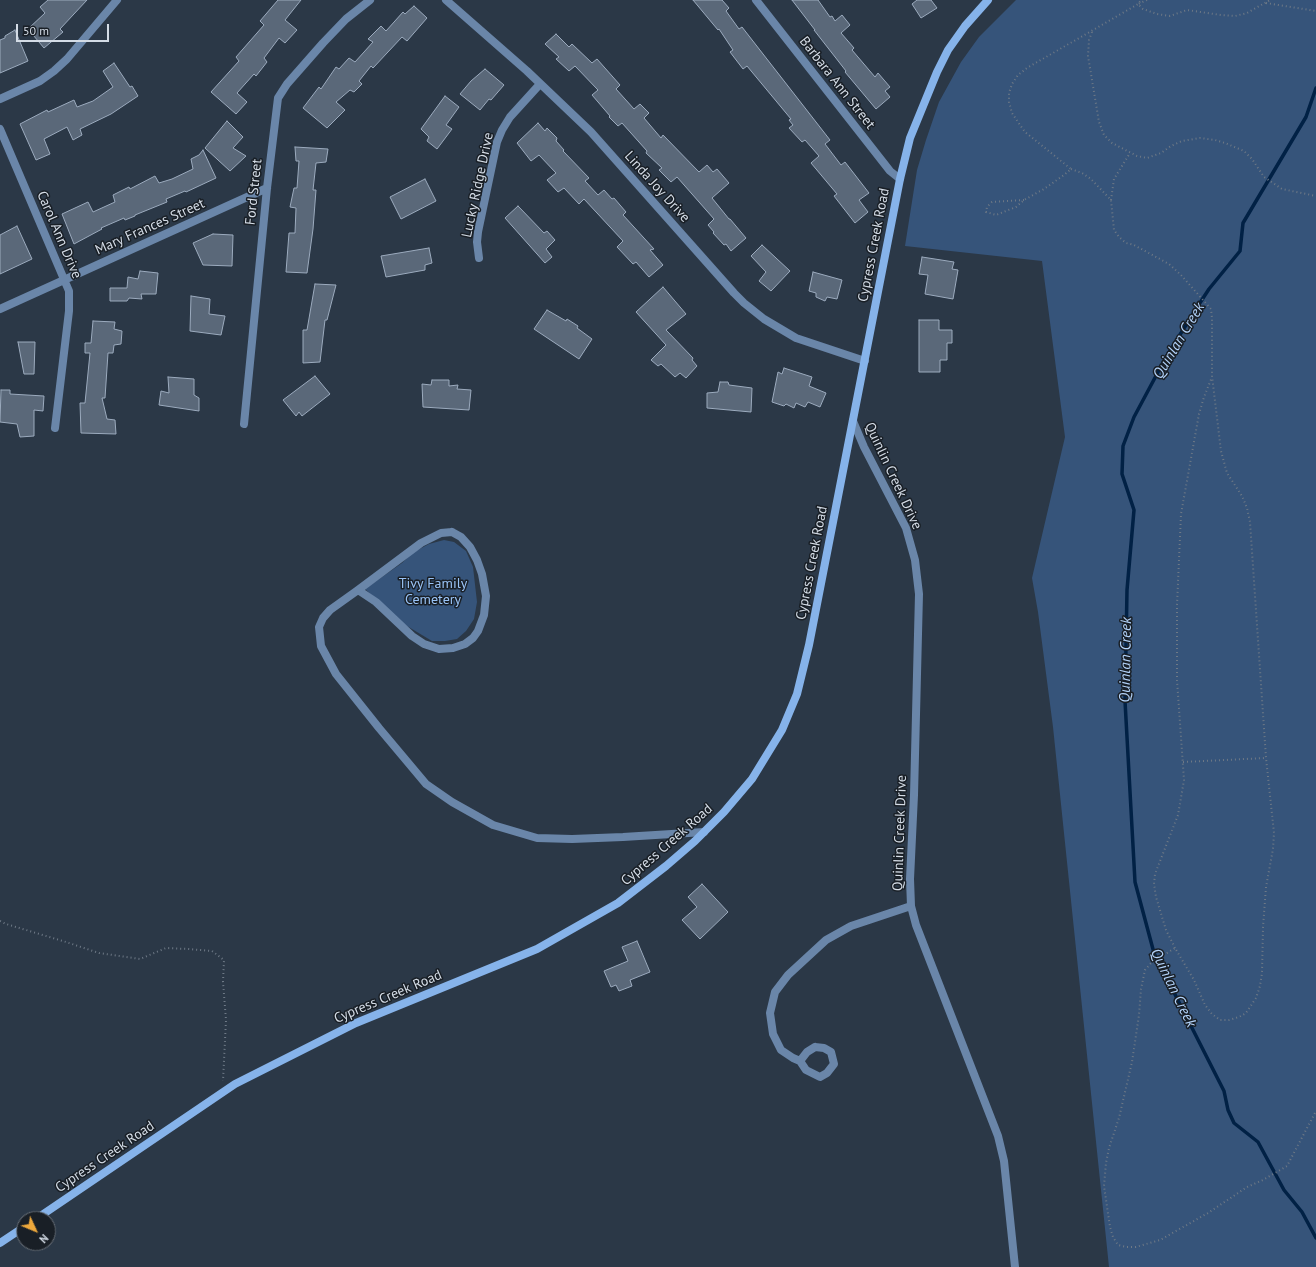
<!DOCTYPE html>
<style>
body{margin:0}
#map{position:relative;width:1316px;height:1267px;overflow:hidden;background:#2b3847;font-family:"PT Sans",sans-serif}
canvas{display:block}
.north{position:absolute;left:16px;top:1211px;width:40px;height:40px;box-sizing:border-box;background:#191f26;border:1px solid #646b73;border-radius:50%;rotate:134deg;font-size:11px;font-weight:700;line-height:16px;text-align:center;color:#d4dce6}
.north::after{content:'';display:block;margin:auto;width:14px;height:18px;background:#eda83c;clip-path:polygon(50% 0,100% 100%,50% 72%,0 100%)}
.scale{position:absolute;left:16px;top:24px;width:93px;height:18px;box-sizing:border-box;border:2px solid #d4dce6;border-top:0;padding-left:5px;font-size:12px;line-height:14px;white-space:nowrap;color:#d4dce6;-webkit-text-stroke:3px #191f26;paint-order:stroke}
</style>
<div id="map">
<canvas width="1316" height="1267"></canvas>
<div class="north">N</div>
<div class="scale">50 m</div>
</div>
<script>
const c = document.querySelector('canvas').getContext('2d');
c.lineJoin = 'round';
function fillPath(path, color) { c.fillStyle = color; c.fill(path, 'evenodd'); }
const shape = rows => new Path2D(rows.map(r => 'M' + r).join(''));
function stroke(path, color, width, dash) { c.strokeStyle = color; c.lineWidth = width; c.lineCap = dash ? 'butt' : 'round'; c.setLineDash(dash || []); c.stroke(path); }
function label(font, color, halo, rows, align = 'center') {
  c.font = font + ' "PT Sans",sans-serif'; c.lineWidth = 3; c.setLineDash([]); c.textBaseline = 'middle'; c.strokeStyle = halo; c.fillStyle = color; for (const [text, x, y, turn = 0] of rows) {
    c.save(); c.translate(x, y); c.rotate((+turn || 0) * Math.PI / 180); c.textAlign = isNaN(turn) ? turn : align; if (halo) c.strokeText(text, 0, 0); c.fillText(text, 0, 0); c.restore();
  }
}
const green = shape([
 [1016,0,1316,0,1316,1267,1109,1267,1053,727,1038,612,1032,578,1065,437,1042,261,905,246,917,170,926,140,939,102,961,62,979,37],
 [444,540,454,542,466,551,473,567,477,602,474,619,466,631,457,639,445,641,432,641,402,623,365,589,402,563,412,553,429,544]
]);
const stream = shape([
 [1316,88,1306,117,1243,223,1240,251,1209,289,1194,312,1165,359,1134,417,1123,446,1122,474,1134,510,1127,590,1125,701,1135,882,1154,953,1224,1091,1228,1110,1234,1123,1258,1142,1284,1190,1302,1212,1316,1238]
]);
const building = shape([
 [48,0,87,0,60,29,63,32,44,48,28,29,45,13,40,7,48,0],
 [278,0,301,0,285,20,297,30,285,43,279,38,264,58,267,62,256,76,254,74,237,93,247,102,236,114,211,92,239,61,236,57,264,25,260,21,278,0],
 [693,0,722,0,729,8,726,11,739,29,742,27,830,140,825,144,841,165,845,162,869,193,859,200,868,212,855,223,834,196,837,194,811,163,819,156,805,140,802,142,789,128,793,125,789,120,791,119,747,66,743,69,730,52,733,50,719,29,718,30,693,0],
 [792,0,818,0,830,17,832,16,835,21,842,15,850,25,841,33,854,48,852,50,875,77,878,73,890,87,885,91,890,97,876,109,845,72,846,71,814,30,815,30,792,0],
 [917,0,931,0,937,8,921,18,912,4,917,0],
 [414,6,427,18,407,41,402,37,373,68,371,66,359,81,362,84,354,92,350,90,336,102,345,110,327,128,303,108,319,87,321,89,336,67,339,69,349,58,355,62,373,42,368,39,381,26,386,31,403,12,405,14,414,6],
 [15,30,28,61,0,73,0,40,5,38,5,36,15,30],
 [556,34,569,47,572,44,592,63,597,59,620,85,616,89,634,109,640,104,649,113,644,118,661,138,663,135,699,172,707,165,713,172,717,169,729,183,712,198,729,219,730,219,746,238,731,251,726,244,724,245,713,233,714,232,708,225,714,219,677,177,671,182,659,170,662,168,646,153,647,151,622,123,618,126,609,117,610,116,592,95,598,90,575,66,569,71,556,59,559,57,545,44,556,34],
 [114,63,130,87,132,86,138,96,111,114,80,129,82,135,73,140,67,127,44,139,50,154,36,160,20,124,47,110,48,112,74,100,77,107,93,101,113,87,103,71,114,63],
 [485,69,504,85,491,100,489,99,480,110,460,94,471,81,485,69],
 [445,96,459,107,446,125,452,129,437,149,427,141,429,137,421,129,445,96],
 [227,121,243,137,233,148,246,156,230,171,205,148,227,121],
 [538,123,545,131,547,128,557,138,556,141,564,150,563,151,589,178,585,181,598,195,604,190,612,199,614,198,626,212,623,215,654,249,650,250,663,265,649,277,636,262,633,264,617,247,623,241,584,199,579,204,564,188,558,192,547,180,556,173,539,155,531,161,517,143,538,123],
 [295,147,328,149,326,162,316,163,313,190,316,190,313,229,307,273,286,272,289,233,295,233,296,208,290,207,294,188,297,188,299,161,296,161,295,147],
 [203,150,216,178,186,192,185,191,166,199,167,202,135,215,135,216,125,220,124,218,101,228,102,229,74,244,62,214,88,202,93,212,115,202,113,195,129,187,130,189,155,176,159,183,172,179,193,169,191,159,199,155,203,150],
 [425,179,436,201,401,219,390,197,425,179],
 [518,206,544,233,547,231,555,240,546,249,552,257,545,263,505,218,518,206],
 [17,226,32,259,0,274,0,235,17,226],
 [213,234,233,235,232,266,203,265,193,243,213,234],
 [762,245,790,271,771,291,759,281,766,272,751,256,762,245],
 [429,248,432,263,425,265,425,270,386,277,381,256,429,248],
 [922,257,954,262,952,269,958,270,953,299,925,294,928,275,919,274,922,257],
 [140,271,158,273,156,294,141,294,142,299,129,298,127,301,110,301,110,288,127,288,128,277,138,279,140,271],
 [813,272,842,280,837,299,827,297,825,301,816,297,816,293,809,291,813,272],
 [315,284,336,285,327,320,325,320,320,362,303,363,303,330,307,330,315,284],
 [663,287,686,314,666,330,693,358,692,360,697,366,686,378,680,373,675,377,661,364,658,366,651,360,666,345,636,312,663,287],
 [191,296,210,299,209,314,225,316,221,335,190,331,191,296],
 [547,310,566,321,567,319,578,326,577,328,592,339,579,359,534,329,547,310],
 [919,320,939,320,939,330,952,330,952,343,947,343,947,360,940,360,940,372,919,372,919,320],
 [93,321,115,322,114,329,122,331,121,344,114,345,113,353,108,353,105,398,102,398,107,419,115,420,116,434,81,433,80,403,85,403,90,353,85,353,85,343,91,343,93,321],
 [18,342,35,342,34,374,24,374,18,342],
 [784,368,812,377,809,386,826,393,820,407,808,402,805,407,796,403,794,408,786,404,784,406,772,402,778,372,782,374,784,368],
 [315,376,330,394,302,416,299,412,296,416,283,400,315,376],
 [168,377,194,379,194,395,199,398,199,411,159,405,161,391,169,393,168,377],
 [432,380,449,380,449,386,458,385,457,389,471,390,469,410,423,407,422,384,431,385,432,380],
 [720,382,728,382,729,385,752,388,751,412,707,408,707,393,718,392,720,382],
 [1,390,10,390,10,394,44,396,43,411,34,410,34,436,20,437,17,424,0,422,1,390],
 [702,884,728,912,700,939,682,920,697,907,688,897,702,884],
 [637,941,650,972,630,980,632,986,619,991,616,985,611,987,604,971,628,961,622,947,637,941]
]);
const path = shape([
 [1147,0,1138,4,1143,9,1157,14,1170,16,1187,10,1221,15,1235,16,1247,13,1270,0],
 [1266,3,1316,11],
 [1092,32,1089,40,1088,56,1099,122,1104,135,1112,143,1137,156,1147,158,1161,153,1171,146,1182,141,1200,138,1215,140,1225,143,1244,151,1252,159,1264,177,1282,189,1316,196],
 [1071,169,1082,173,1091,179,1111,200,1114,230,1119,237,1126,243,1134,245,1169,264,1181,275,1211,309,1212,318,1212,376,1221,451,1227,473,1242,496,1247,508,1250,522,1266,758,1274,833,1273,849,1266,887,1263,927,1262,973,1260,986,1256,998,1246,1013,1239,1017,1229,1020,1220,1020,1212,1014,1205,1005,1194,980,1175,948,1151,963,1145,970,1141,989,1139,1015,1132,1062,1119,1118,1109,1148,1106,1163,1104,1186,1110,1227,1113,1237,1118,1245,1126,1247,1136,1247,1160,1240,1208,1213,1247,1187,1263,1180,1287,1166,1316,1111],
 [1024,200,992,202,987,207,986,212,996,215,1016,207,1024,200,1044,189,1064,175,1071,169,1025,132,1018,122,1012,113,1009,102,1009,93,1012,84,1018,75,1027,68,1138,4,1141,0],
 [1111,200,1114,179,1130,153],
 [1183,762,1266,758],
 [0,921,6,924,66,942,99,953,140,959,166,948,188,949,212,951,224,960,223,982,226,1020,223,1081],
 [1175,948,1166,930,1156,897,1154,884,1155,874,1178,815,1184,780,1177,680,1177,605,1181,514,1199,414,1204,397,1212,377]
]);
const minor = shape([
 [446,0,527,71,591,132,734,293,744,303,764,319,796,338,865,361],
 [756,0,890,171,900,179],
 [0,99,40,81,54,71,67,59,117,0],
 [0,129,69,291,69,311,55,428],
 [479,258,477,242,478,232,497,142,502,130,510,117,540,84],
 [0,309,267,188],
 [853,421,864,447,906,528,915,560,919,594,914,795,910,879,911,906,916,925,998,1136,1004,1161,1015,1267],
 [244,424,267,188,278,98,287,84,323,43,346,19,370,0],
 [452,532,461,537,470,547,477,560,482,574,486,596,484,615,478,631,473,638,465,644,453,648,439,649,424,644,412,636,376,602,358,590,421,543,441,533,452,532],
 [358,590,330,610,323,618,319,627,321,646,336,674,379,728,426,784,452,802,493,825,537,838,572,839,623,837,704,832],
 [815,1047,824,1048,831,1052,834,1064,827,1073,820,1077,806,1070,800,1061,807,1052,815,1047],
 [800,1061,793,1058,781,1050,773,1034,770,1013,775,992,788,975,826,940,851,926,911,906]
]);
const secondary = shape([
 [36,1219,235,1084,356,1023,537,949,618,903,666,866,695,841,724,812,752,779,782,730,797,694,809,645,900,179,910,138,937,72,948,50,965,26,988,0],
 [0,1243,24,1227]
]);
const streetNames = [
 ["Barbara Ann Street",837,83,52],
 ["Lucky Ridge Drive",478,185,-78],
 ["Linda Joy Drive",657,187,48],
 ["Ford Street",254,192,-84],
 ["Mary Frances Street",150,227,-24],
 ["Carol Ann Drive",59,235,67],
 ["Cypress Creek Road",874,245,-79],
 ["Quinlin Creek Drive",893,476,65],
 ["Cypress Creek Road",812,563,-79],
 ["Quinlin Creek Drive",900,833,-88],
 ["Cypress Creek Road",667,845,-41],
 ["Cypress Creek Road",388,997,-23],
 ["Cypress Creek Road",105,1157,-34]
];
const parkNames = [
 ["Tivy Family",433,584],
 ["Cemetery",433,600]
];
const waterNames = [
 ["Quinlan Creek",1179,341,-59],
 ["Quinlan Creek",1126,660,-89],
 ["Quinlan Creek",1173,988,64]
];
fillPath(green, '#36547a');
stroke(stream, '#012145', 3.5);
fillPath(building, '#5a6879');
stroke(building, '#9cabbe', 1);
stroke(path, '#6e7986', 2, [1, 3]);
stroke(minor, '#6a86a9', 8);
stroke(secondary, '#86b3ea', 8);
label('14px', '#d4dce6', '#191f26', streetNames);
label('14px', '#99c3f6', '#191f26', parkNames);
label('italic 15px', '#b2d2f9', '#191f26', waterNames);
</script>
